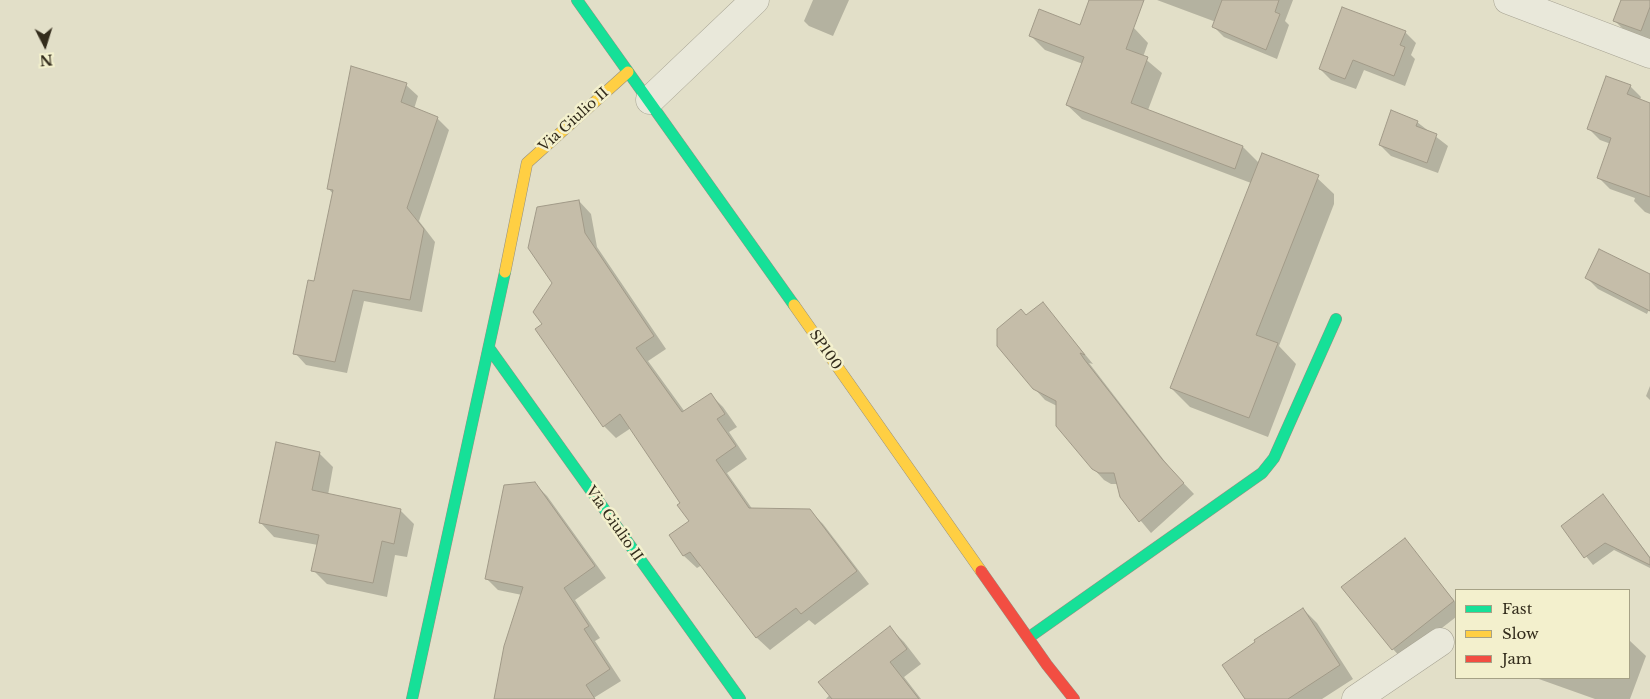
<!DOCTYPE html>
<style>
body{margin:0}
#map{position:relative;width:1650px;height:699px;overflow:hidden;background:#e2dfc8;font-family:"Libre Baskerville",serif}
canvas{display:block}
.legend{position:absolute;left:1455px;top:589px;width:175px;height:90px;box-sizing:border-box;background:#f3f0cd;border:1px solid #a6a286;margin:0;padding:6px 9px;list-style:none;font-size:15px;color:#332c1c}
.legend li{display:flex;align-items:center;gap:10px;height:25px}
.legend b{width:25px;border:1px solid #a6a286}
.north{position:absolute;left:20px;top:20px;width:50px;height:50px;-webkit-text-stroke:4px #f3f0cd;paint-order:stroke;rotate:175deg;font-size:14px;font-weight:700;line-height:20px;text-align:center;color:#332c1c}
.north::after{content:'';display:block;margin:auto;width:18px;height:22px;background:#332c1c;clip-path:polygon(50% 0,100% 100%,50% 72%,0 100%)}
</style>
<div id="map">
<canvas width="1650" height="699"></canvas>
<ul class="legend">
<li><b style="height:6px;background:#16e098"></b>Fast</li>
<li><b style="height:6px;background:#ffcf43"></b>Slow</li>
<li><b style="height:6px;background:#f24e42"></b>Jam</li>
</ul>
<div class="north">N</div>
</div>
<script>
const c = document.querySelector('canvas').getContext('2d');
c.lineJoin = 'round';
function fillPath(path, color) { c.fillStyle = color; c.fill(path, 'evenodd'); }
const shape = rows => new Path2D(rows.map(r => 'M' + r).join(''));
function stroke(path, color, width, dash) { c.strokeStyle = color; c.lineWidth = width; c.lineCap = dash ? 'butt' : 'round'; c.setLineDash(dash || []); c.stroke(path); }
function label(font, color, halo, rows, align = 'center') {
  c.font = font + ' "Libre Baskerville",serif'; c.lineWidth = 5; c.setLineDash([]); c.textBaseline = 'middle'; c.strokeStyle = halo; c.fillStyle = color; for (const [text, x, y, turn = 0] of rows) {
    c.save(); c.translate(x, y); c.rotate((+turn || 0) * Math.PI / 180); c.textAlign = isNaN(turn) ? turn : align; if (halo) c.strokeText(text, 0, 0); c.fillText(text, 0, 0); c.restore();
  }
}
const shadow = shape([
 [813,0,849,0,833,36,809,26,804,21],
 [1157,0,1293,0,1285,21,1289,25,1277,59,1224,37,1214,27,1216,22],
 [1622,0,1650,0,1650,41,1625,31,1614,20],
 [1081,26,1134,28,1148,43,1143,57,1162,73,1148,110,1243,147,1259,163,1314,175,1334,194,1334,204,1279,346,1296,364,1268,437,1190,407,1171,388,1251,183,1082,119,1067,105,1083,64,1045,50,1030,35],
 [1405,32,1416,43,1411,55,1415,59,1405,86,1364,70,1356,89,1331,80,1320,69],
 [406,85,418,96,414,109,437,118,449,130,419,221,435,242,422,312,364,301,347,373,306,365,295,353,315,283,333,194,328,188],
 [1630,86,1641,97,1640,100,1650,104,1650,214,1645,212,1634,201,1635,198,1610,189,1598,177,1611,144,1600,140,1589,129],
 [1417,122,1448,146,1438,173,1391,156,1380,145],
 [579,201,591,214,597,247,666,349,648,361,685,412,711,395,723,407,737,427,729,432,747,459,727,473,753,510,810,511,823,524,869,584,815,625,809,620,770,650,757,638,702,565,697,568,684,556,670,535,690,522,682,503,631,428,616,438,604,426,543,325],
 [1650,277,1650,307,1647,314,1598,289,1587,278],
 [1043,304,1093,364,1089,363,1173,472,1194,494,1151,533,1121,497,1118,484,1111,484,1104,480,1093,468,1057,406,1045,400,1034,388,1027,316],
 [1650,386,1650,400,1646,396],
 [319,453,333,467,328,495,400,510,414,524,407,557,395,555,387,597,327,584,313,570,318,545,274,537,261,523],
 [535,484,547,496,606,578,575,600,600,638,595,641,621,681,592,699,495,699,522,595,498,590,486,578],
 [1603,496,1650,557,1650,568,1614,550,1593,565,1562,526],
 [1405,540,1456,603,1456,617,1402,659,1393,649],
 [1303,609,1317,623,1353,679,1322,699,1247,699],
 [890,628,904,642,921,664,904,677,921,699,826,699],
 [1629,640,1646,656,1630,699,1595,699,1536,678,1629,678]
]);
const building = shape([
 [1089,0,1144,0,1126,49,1148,57,1131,103,1243,146,1235,169,1066,105,1084,57,1029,36,1039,9,1080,25,1089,0],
 [1222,0,1279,0,1275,12,1280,14,1266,50,1212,27,1222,0],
 [1621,0,1650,0,1650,7,1641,31,1613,21,1621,0],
 [1342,7,1406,31,1400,45,1405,47,1394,76,1353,60,1345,79,1319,69,1342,7],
 [351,66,407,83,401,102,438,117,407,208,424,229,410,300,353,290,335,362,293,354,308,280,314,281,333,190,327,189,351,66],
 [1606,76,1631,85,1627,94,1650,103,1650,197,1597,178,1611,138,1587,129,1606,76],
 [1391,110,1418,121,1416,126,1437,134,1427,163,1379,145,1391,110],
 [1262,153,1319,175,1256,335,1278,343,1249,418,1170,388,1262,153],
 [579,200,585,233,654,336,636,348,682,412,711,393,725,414,717,419,736,446,716,460,749,508,810,509,857,571,801,614,796,608,756,638,690,552,683,556,669,535,689,521,677,505,680,503,620,414,603,427,535,329,542,324,533,312,552,283,528,248,537,207,579,200],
 [1599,249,1650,274,1650,311,1585,278,1599,249],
 [1043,302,1085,355,1080,353,1084,359,1162,459,1184,483,1139,522,1120,497,1114,473,1099,473,1092,469,1056,426,1056,401,1033,389,997,346,997,329,1021,309,1026,315,1043,302],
 [276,442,320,452,312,490,401,509,394,544,382,541,373,583,311,571,319,535,259,523,276,442],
 [535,482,595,566,564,588,589,626,584,629,610,669,586,685,595,699,494,699,504,646,523,587,485,579,504,485,535,482],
 [1603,494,1650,558,1650,565,1605,543,1584,558,1561,526,1603,494],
 [1405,538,1454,601,1392,650,1341,587,1405,538],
 [1303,608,1340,665,1288,699,1245,699,1222,665,1255,642,1254,640,1303,608],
 [890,626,907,649,890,662,919,699,832,699,818,682,890,626]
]);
const street = shape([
 [1508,0,1650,54],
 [650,100,755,0],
 [1356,699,1440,642]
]);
const fast = shape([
 [577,0,794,305],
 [489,348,740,699],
 [1028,638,1262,473,1274,458,1336,319],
 [412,699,505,272]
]);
const slow = shape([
 [505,272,527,163,628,72],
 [794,305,981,571]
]);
const jam = shape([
 [981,571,1047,665,1074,699]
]);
const streetNames = [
 ["Via Giulio II",574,120,-42],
 ["SP100",825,350,55],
 ["Via Giulio II",614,524,55]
];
fillPath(shadow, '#0003');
fillPath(building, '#c5bda9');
stroke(building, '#a19a88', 1);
stroke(street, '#a6a292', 29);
stroke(fast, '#969182', 12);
stroke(slow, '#969182', 12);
stroke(jam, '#969182', 12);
stroke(street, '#e9e8da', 28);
stroke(fast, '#16e098', 11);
stroke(slow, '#ffcf43', 11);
stroke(jam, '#f24e42', 11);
label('14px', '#332c1c', '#f3f0cd', streetNames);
</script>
